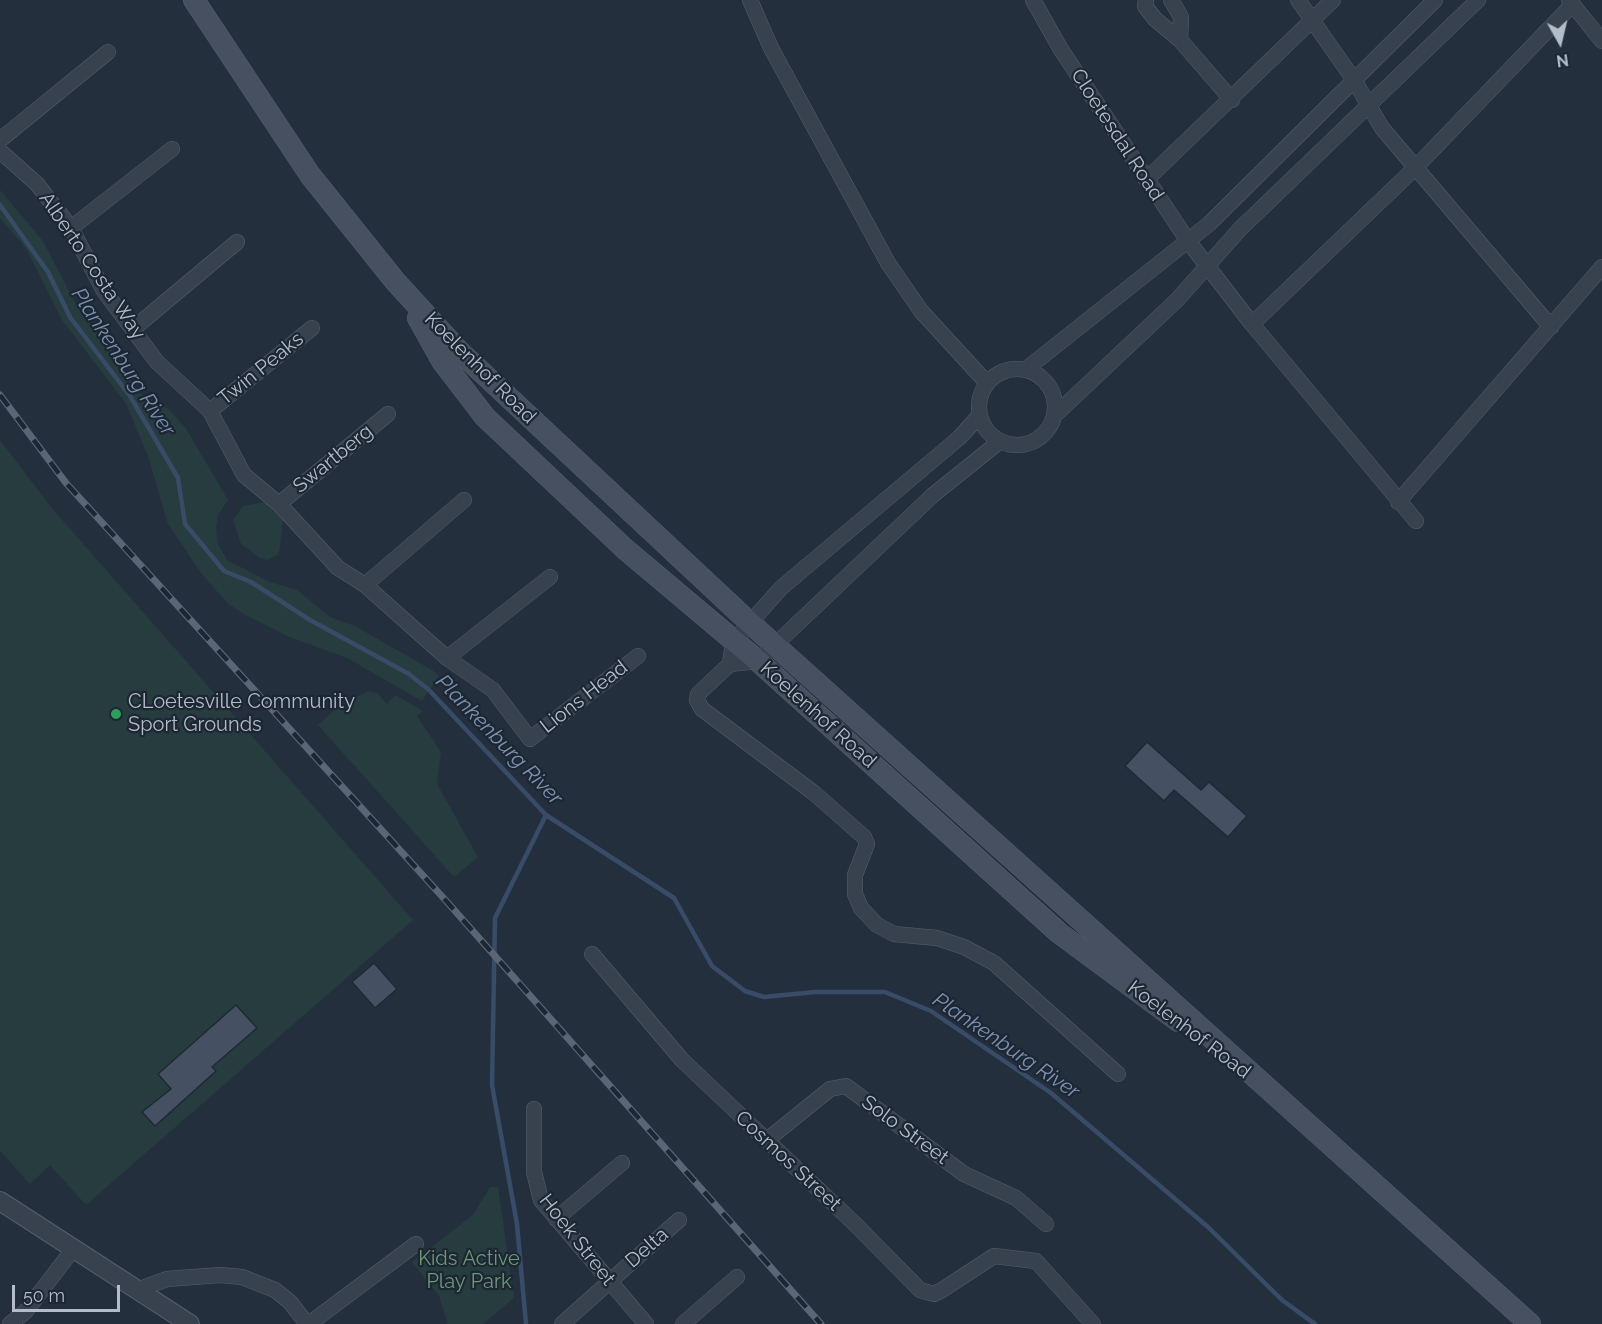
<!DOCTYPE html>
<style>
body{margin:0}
#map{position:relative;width:1602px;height:1324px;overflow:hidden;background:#242f3e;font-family:Raleway,sans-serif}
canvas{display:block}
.north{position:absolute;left:1530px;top:12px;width:60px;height:60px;-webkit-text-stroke:4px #1d2633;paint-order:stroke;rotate:172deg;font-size:16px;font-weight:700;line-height:24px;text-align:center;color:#b4bcc9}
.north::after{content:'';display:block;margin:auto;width:21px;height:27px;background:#b4bcc9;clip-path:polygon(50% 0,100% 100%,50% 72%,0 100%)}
.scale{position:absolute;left:12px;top:1285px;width:108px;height:27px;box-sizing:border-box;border:3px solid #b4bcc9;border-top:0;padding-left:8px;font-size:18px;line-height:21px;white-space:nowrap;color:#b4bcc9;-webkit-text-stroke:4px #1d2633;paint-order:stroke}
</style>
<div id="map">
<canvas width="1602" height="1324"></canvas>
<div class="north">N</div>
<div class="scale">50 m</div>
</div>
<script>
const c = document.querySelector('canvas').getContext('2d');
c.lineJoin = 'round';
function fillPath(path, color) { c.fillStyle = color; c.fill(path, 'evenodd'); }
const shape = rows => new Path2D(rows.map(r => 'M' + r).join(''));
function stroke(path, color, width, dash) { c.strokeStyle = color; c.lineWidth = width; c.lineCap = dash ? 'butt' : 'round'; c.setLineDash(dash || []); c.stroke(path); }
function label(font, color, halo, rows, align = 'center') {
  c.font = font + ' Raleway,sans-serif'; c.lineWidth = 4.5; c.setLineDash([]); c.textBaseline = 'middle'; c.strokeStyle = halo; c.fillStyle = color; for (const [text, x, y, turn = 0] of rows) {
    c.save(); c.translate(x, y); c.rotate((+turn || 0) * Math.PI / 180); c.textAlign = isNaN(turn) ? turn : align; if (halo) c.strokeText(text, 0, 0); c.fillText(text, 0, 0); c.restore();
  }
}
const green = shape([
 [0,190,43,241,75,303,88,322,114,352,139,393,170,410,187,430,228,500,218,515,216,528,218,544,227,560,270,582,297,590,330,617,355,626,432,670,439,676,422,701,347,658,287,636,244,614,228,604,201,573,168,524,148,456,125,402,62,320,27,250,0,218],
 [0,440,51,507,413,920,86,1205,50,1165,30,1184,0,1151],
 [267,502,283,520,279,554,267,560,260,558,241,544,233,520,243,506],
 [368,691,377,693,387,704,395,695,423,711,417,716,441,752,437,784,478,857,454,877,318,725,337,707],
 [490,1187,498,1187,514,1298,483,1324,448,1324,439,1296,412,1262,473,1215]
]);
const stream = shape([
 [0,205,48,272,70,317,130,396,178,478,185,524,224,571,251,582,310,620,409,674,429,690,546,815,674,898,712,966,745,991,764,997,815,992,885,992,931,1011,1051,1093,1208,1227,1282,1300,1315,1324],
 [526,1324,517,1224,492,1085,495,918,546,815]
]);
const building = shape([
 [1147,742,1201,790,1209,782,1247,816,1228,837,1174,790,1164,801,1125,766,1147,742],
 [374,963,397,989,375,1008,352,982,374,963],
 [236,1005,257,1028,212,1067,216,1071,155,1126,142,1112,171,1089,158,1074,236,1005]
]);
const minor = shape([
 [750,0,771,48,888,263,921,311,987,383],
 [1033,0,1060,48,1188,241,1252,324,1416,521],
 [1146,0,1145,6,1155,19,1180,40,1232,100],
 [1171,0,1181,17,1180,40],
 [1298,0,1354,80,1382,128,1551,327],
 [1569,0,1602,41],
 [0,140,108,52],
 [0,151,37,184,71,228,104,291,157,362,210,411,244,475,279,504,338,568,365,585,447,658,493,690,530,739,638,656],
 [1146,180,1333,0],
 [71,228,172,149],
 [1252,324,1415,168,1572,5],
 [133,329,237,242],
 '979 407a38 38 0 1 1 76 0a38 38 0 1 1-76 0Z',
 [1025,370,1209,224,1435,0],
 [210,411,312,328],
 [979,416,959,438,781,588,733,642,730,664,698,694,697,700,702,709,814,793,864,837,867,844,855,875,855,894,861,908,877,925,894,934,937,938,964,947,994,963,1118,1074],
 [1054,416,1177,300,1240,229,1478,0],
 [1398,502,1602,267],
 [279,504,388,414],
 [365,585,464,500],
 [447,658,550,577],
 [730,664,758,661,933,495,999,442],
 [592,954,682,1060,856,1225,920,1290,934,1294,942,1290,994,1256,1036,1261,1093,1324],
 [534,1109,534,1172,541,1200,646,1324],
 [767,1140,830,1089,846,1086,964,1174,1016,1198,1046,1224],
 [556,1219,622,1163],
 [137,1290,167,1279,220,1275,242,1277,275,1290,290,1302,307,1324],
 [10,1324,26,1311,74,1248],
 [309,1324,416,1244],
 [562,1324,679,1220],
 [683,1324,737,1277]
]);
const tertiary = shape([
 [0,1201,190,1324]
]);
const secondary = shape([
 [194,0,310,175,395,281,458,350,749,622,1530,1324],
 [418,318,442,361,485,417,625,549,758,661,1059,933,1178,1021]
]);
const rail = shape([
 [0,395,66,483,448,903,821,1324]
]);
const markers = [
 [116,714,6,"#2e9e5b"]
];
const streetNames = [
 ["Cloetesdal Road",1117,135,57],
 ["Alberto Costa Way",92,266,56],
 ["Koelenhof Road",480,368,45],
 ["Twin Peaks",261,369,-39],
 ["Swartberg",333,459,-39],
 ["Lions Head",584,697,-38],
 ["Koelenhof Road",818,715,42],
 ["Koelenhof Road",1189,1030,37],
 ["Solo Street",905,1130,36],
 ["Cosmos Street",788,1161,43],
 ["Hoek Street",577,1240,52],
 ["Delta",647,1248,-41]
];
const poiNames = [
 ["CLoetesville Community",128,702],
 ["Sport Grounds",128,725]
];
const parkNames = [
 ["Kids Active",469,1259],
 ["Play Park",469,1282]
];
const waterNames = [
 ["Plankenburg River",123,362,57],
 ["Plankenburg River",499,740,46],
 ["Plankenburg River",1006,1046,34]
];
fillPath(green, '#263c3f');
stroke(stream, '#394c67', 4.5);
fillPath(building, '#455162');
stroke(building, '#1f2835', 1.5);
stroke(minor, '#565f6c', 16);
stroke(tertiary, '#565f6c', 20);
stroke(secondary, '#565f6c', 22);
stroke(minor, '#38414e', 15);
stroke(tertiary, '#38414e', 18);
stroke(secondary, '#465061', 21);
stroke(rail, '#5a6575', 7);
stroke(rail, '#1d2633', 4.5, [14]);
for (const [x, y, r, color] of markers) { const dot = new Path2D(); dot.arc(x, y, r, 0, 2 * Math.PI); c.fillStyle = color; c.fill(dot); stroke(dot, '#1d2633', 2); }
label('20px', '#b4bcc9', '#1d2633', streetNames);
label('20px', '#b4bcc9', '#1d2633', poiNames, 'left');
label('20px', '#6b9a76', '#1d2633', parkNames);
label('italic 21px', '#7c92b1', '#1d2633', waterNames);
</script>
